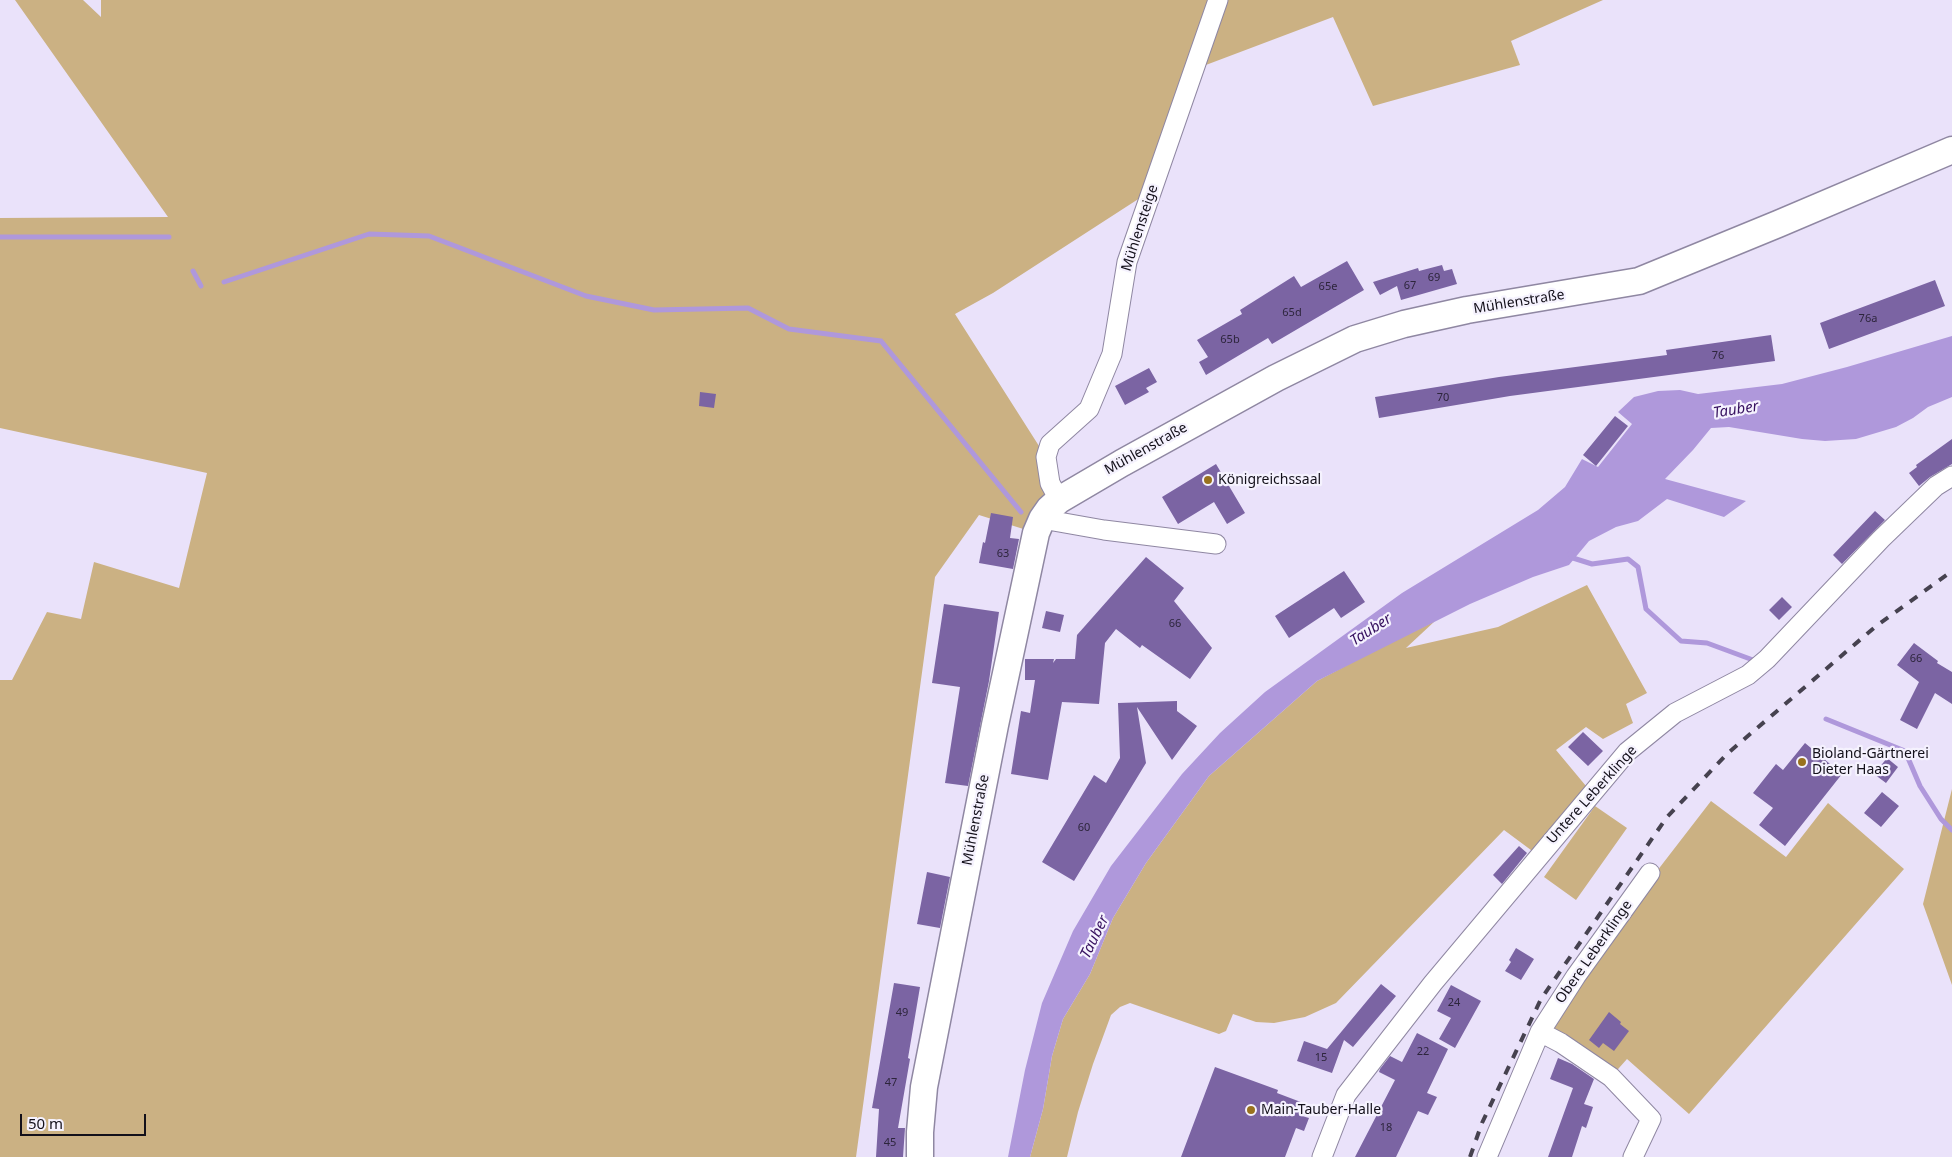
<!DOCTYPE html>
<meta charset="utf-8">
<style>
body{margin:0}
#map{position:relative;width:1952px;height:1157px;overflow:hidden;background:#eae2fa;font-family:"Noto Sans",sans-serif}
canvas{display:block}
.scale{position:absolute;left:20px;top:1114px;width:126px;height:22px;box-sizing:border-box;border:2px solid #13101a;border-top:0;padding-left:6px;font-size:15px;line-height:18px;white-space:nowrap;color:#13101a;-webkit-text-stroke:4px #f5f2fe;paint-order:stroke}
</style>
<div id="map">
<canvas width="1952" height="1157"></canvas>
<div class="scale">50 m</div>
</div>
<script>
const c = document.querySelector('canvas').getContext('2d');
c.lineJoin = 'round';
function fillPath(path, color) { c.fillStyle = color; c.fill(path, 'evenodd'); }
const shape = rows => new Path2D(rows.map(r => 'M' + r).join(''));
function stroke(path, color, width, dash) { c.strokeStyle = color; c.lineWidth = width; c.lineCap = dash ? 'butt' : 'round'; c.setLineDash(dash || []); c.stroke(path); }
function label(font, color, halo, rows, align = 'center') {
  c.font = font + ' "Noto Sans",sans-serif'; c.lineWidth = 4.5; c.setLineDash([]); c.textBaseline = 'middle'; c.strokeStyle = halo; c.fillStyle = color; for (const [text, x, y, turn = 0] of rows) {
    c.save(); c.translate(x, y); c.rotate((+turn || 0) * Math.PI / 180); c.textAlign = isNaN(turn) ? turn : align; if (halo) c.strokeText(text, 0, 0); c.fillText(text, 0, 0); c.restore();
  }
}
const green = shape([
 [15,0,83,0,101,17,101,0,1603,0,1511,41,1520,65,1373,106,1333,17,1182,74,1143,196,993,293,955,314,1046,457,1050,483,1036,533,979,515,935,577,856,1157,0,1157,0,680,12,680,47,612,81,619,94,562,179,588,207,473,0,428,0,218,168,217],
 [1587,585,1647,693,1626,704,1633,723,1603,739,1586,727,1556,750,1591,792,1539,856,1504,830,1336,1003,1305,1017,1274,1023,1256,1022,1233,1014,1226,1031,1219,1034,1130,1003,1120,1007,1111,1015,1093,1064,1078,1112,1067,1157,1030,1157,1043,1109,1052,1056,1063,1019,1090,974,1113,918,1146,863,1209,776,1317,681,1370,653,1435,621,1406,648,1498,627],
 [1952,789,1952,985,1923,904],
 [1711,801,1786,857,1828,803,1904,869,1689,1114,1627,1059,1611,1077,1540,1032,1576,976],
 [1595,806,1627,828,1576,900,1544,877]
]);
const water = shape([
 [1952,336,1952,397,1928,407,1913,418,1896,427,1856,439,1825,441,1802,439,1729,427,1711,428,1693,450,1665,479,1746,501,1724,517,1667,499,1638,521,1616,527,1589,541,1569,565,1533,577,1470,604,1317,681,1209,776,1146,863,1113,918,1090,974,1063,1019,1052,1056,1043,1109,1030,1157,1008,1157,1025,1070,1042,1003,1073,931,1111,866,1182,774,1220,733,1265,692,1402,593,1538,510,1565,487,1582,459,1598,467,1632,424,1618,412,1634,397,1658,391,1680,390,1698,394,1782,384,1847,367]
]);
const stream = shape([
 [0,237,169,237],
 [193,271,201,286],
 [224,282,369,234,429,236,586,296,654,310,748,308,789,329,881,341,1021,512],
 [1570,554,1573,558,1592,564,1628,559,1638,567,1646,609,1681,641,1707,643,1753,660],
 [1826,719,1905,751,1920,786,1941,819,1952,830]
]);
const building = shape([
 [1347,261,1364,290,1272,344,1268,338,1206,375,1199,362,1208,357,1197,340,1242,314,1240,310,1294,276,1301,287],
 [1442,265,1444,271,1452,269,1457,284,1401,300,1397,286,1380,295,1373,282,1418,268,1419,271],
 [1935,280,1945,306,1829,349,1820,323],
 [1771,335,1775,361,1510,396,1379,418,1375,397,1499,377,1667,355,1666,350],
 [1149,368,1157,382,1146,388,1149,392,1125,405,1115,386],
 [700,392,716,394,714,408,699,406],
 [1615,416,1628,426,1596,466,1583,455],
 [1952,439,1952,464,1930,477,1919,486,1909,473,1917,467,1916,465],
 [1216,464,1245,513,1227,524,1214,502,1178,524,1162,497],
 [1875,511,1885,520,1842,564,1833,555],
 [991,513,1013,517,1010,538,1019,539,1013,569,979,563,983,542,985,543],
 [1146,557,1184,588,1174,601,1212,648,1190,679,1142,645,1140,648,1116,629,1105,643,1099,704,1062,702,1048,780,1011,774,1021,711,1030,713,1035,680,1025,680,1025,659,1054,659,1053,663,1056,659,1075,659,1077,635],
 [1344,571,1365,602,1341,618,1334,608,1289,638,1275,616],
 [1782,597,1792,607,1779,620,1769,610],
 [944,604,999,612,989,681,968,786,945,783,960,687,932,683],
 [1046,611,1064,615,1060,632,1042,628],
 [1914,643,1938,661,1937,663,1952,672,1952,704,1935,693,1917,729,1900,720,1919,682,1897,665],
 [1177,701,1177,711,1197,726,1172,760,1137,707,1146,763,1074,881,1042,862,1094,775,1106,783,1120,758,1118,703],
 [1583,732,1603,751,1588,766,1568,747],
 [1805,743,1842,774,1785,846,1759,825,1773,808,1753,793,1776,764,1783,770],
 [1887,758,1898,767,1886,783,1874,774],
 [1882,792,1899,806,1881,827,1864,813],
 [1519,846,1527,853,1502,884,1493,875],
 [927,872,950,877,940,928,917,924],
 [1516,948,1534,959,1521,980,1505,971,1511,962,1509,960],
 [894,983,920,987,908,1058,910,1059,898,1128,905,1128,903,1157,876,1157,879,1109,872,1108],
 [1381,984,1396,996,1353,1047,1344,1040,1332,1073,1297,1061,1304,1041,1327,1049],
 [1451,985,1481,1001,1455,1048,1439,1039,1451,1018,1437,1011],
 [1609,1012,1621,1022,1620,1024,1629,1031,1614,1051,1603,1043,1599,1048,1589,1040],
 [1417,1033,1448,1049,1427,1093,1437,1097,1428,1115,1418,1111,1396,1157,1355,1157,1395,1080,1379,1072,1380,1069,1390,1056,1402,1062],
 [1558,1058,1572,1064,1594,1079,1584,1104,1593,1107,1586,1128,1582,1126,1572,1157,1548,1157,1573,1088,1550,1079],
 [1215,1067,1278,1090,1277,1093,1306,1104,1302,1116,1309,1118,1304,1131,1296,1128,1285,1157,1181,1157]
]);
const street = shape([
 [1059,500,1050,483,1046,457,1050,444,1089,409,1112,354,1127,262,1218,0],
 [1042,519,1104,530,1216,544],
 [1540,1032,1561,1043,1611,1077,1651,1119,1633,1157],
 [1322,1157,1346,1095,1433,983,1627,752,1675,713,1748,675,1767,659,1881,539,1936,486,1952,476],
 [1487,1157,1540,1032,1576,976,1650,873]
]);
const secondary = shape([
 [920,1157,920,1132,924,1087,995,725,1036,533,1042,519,1049,509,1059,500,1122,463,1276,378,1355,339,1404,324,1467,310,1639,281,1778,224,1952,150]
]);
const rail = shape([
 [1470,1157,1482,1123,1541,999,1667,817,1728,753,1875,627,1952,571]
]);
const markers = [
 [1208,480,5,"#99721e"],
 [1802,762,5,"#99721e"],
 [1251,1110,5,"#99721e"]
];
const numberNames = [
 ["69",1434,278],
 ["67",1410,286],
 ["65e",1328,287],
 ["65d",1292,313],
 ["76a",1868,319],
 ["65b",1230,340],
 ["76",1718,356],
 ["70",1443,398],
 ["63",1003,554],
 ["66",1175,624],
 ["66",1916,659],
 ["60",1084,828],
 ["24",1454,1003],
 ["49",902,1013],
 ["22",1423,1052],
 ["15",1321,1058],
 ["47",891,1083],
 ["18",1386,1128],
 ["45",890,1143]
];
const streetNames = [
 ["Mühlensteige",1140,228,-72],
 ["Mühlenstraße",1519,302,-9],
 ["Mühlenstraße",1146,449,-29],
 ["Untere Leberklinge",1592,795,-48],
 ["Mühlenstraße",976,820,-79],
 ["Obere Leberklinge",1594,952,-55]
];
const poiNames = [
 ["Königreichssaal",1218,480],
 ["Bioland-Gärtnerei",1812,754],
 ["Dieter Haas",1812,770],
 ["Main-Tauber-Halle",1261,1110]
];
const waterNames = [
 ["Tauber",1736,410,-9],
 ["Tauber",1371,630,-33],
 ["Tauber",1095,937,-64]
];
fillPath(green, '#cbb183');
fillPath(water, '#af98db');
stroke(stream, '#af98db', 5);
fillPath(building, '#7b64a3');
stroke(street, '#8f87a2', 21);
stroke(secondary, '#8f87a2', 29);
stroke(street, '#fff', 19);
stroke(secondary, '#fff', 26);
stroke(rail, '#46424f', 4, [9, 9]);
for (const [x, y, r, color] of markers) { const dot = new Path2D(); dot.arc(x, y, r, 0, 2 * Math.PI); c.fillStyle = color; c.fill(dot); stroke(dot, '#f5f2fe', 2); }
label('11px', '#2d253c', null, numberNames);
label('14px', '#13101a', '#f5f2fe', streetNames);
label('14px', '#13101a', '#f5f2fe', poiNames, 'left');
label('italic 15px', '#36105f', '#f5f2fe', waterNames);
</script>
